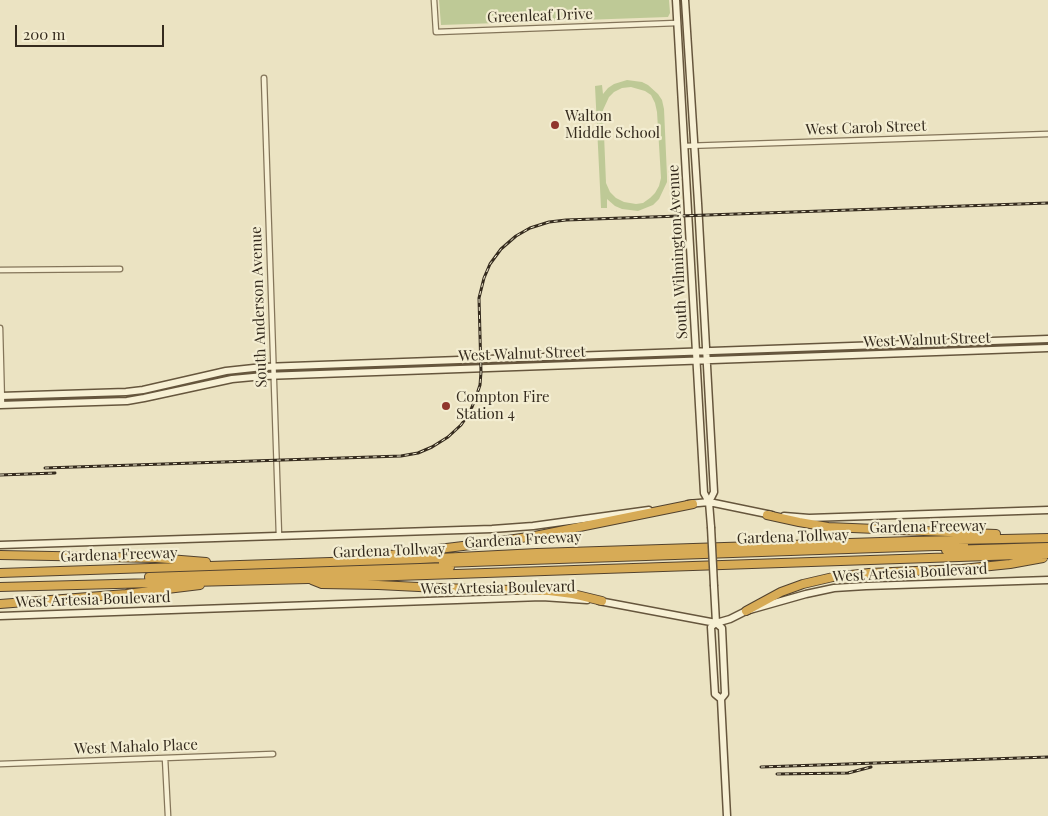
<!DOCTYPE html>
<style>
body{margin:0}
#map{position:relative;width:1048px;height:816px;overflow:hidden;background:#ebe3c2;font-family:"Playfair Display",serif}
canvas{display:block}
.scale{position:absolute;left:15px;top:25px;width:149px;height:22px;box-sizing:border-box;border:2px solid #352b1e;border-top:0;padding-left:6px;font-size:15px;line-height:18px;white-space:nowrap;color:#352b1e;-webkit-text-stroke:4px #f3edd1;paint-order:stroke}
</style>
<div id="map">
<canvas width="1048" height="816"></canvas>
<div class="scale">200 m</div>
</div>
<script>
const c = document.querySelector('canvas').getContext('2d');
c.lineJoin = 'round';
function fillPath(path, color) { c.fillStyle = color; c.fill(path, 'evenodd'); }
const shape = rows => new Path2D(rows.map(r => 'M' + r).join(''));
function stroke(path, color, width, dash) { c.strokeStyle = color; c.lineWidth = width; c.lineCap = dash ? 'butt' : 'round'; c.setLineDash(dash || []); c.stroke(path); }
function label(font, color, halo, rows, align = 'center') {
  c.font = font + ' "Playfair Display",serif'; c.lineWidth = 4.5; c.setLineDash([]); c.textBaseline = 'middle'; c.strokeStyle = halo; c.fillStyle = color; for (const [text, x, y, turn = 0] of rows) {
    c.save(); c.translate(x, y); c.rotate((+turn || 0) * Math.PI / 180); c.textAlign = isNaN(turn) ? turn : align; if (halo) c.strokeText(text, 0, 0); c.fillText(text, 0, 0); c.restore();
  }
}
const green = shape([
 [439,0,669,0,670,13,668,17,441,25],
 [627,80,642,82,648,85,658,94,662,100,664,109,667,176,667,182,659,199,653,205,638,211,622,209,615,206,607,199,607,208,601,208,595,86,602,85,603,94,608,88,614,84],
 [631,87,645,91,651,95,655,103,657,112,661,178,659,186,655,193,650,198,643,203,636,204,624,202,616,198,610,192,606,183,603,110,609,97,614,92,622,88]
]);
const street = shape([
 [434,0,436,32,677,23],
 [264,78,279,536],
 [685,146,1048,134],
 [0,270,120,269],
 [0,328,2,405],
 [165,758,168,816],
 [0,764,273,754]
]);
const secondary = shape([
 [676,0,704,493,709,502,711,527],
 [685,0,698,203,714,492,709,502],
 [0,396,126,392,143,390,226,371,263,367,1048,339],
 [0,405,127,401,144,398,232,379,264,376,1048,348],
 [688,504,709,502,772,515],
 [784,516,809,518,1048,510],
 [0,545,492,529,533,526,649,510],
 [714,586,716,623,722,628,725,694,721,699,727,816],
 [599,601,716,623,730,619,746,611,806,594,834,588,866,586,1048,580],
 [0,616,542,597,587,600],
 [716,623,711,627,715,694,721,699]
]);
const highway = shape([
 [767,515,799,522,828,527,996,534],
 [946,550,1048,547],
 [0,555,156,558,206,562],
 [390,555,487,543,535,536,693,504],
 [443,563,964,545],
 [0,573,420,559,537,553,912,541,1048,538],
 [149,577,450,567],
 [312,580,322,584,378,585,439,588,549,591,573,594,602,601],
 [0,587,308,579,1048,554],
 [0,604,126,594,200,585],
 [746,611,781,592,803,584,833,577,869,573,962,569,1010,564,1043,558]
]);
const rail = shape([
 [45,468,401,456,418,453,432,447,448,437,461,425,470,412,476,397,480,385,481,372,479,298,484,278,490,264,501,249,516,236,530,228,549,222,566,220,1048,203],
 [0,475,55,473],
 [761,767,1048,757],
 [777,774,848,773,871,767]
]);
const secondaryBridge = shape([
 [711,527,714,586]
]);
const markers = [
 [555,125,5,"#90362d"],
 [446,406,5,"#90362d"]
];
const streetNames = [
 ["Greenleaf Drive",540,16,-2],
 ["West Carob Street",866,128,-2],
 ["South Wilmington Avenue",678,252,-93],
 ["South Anderson Avenue",259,307,-92],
 ["West Walnut Street",927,340,-2],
 ["West Walnut Street",522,354,-2],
 ["Gardena Freeway",928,527,-1],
 ["Gardena Tollway",793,537,-2],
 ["Gardena Freeway",523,540,-3],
 ["Gardena Tollway",389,551,-2],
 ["Gardena Freeway",119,555,-2],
 ["West Artesia Boulevard",910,573,-3],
 ["West Artesia Boulevard",498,588,-1],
 ["West Artesia Boulevard",93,600,-2],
 ["West Mahalo Place",136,747,-2]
];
const poiNames = [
 ["Walton",565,116],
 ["Middle School",565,133],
 ["Compton Fire",456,397],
 ["Station 4",456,414]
];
fillPath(green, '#bec996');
stroke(street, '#84755a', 7);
stroke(secondary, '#66563d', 9);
stroke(highway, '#52422e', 10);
stroke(street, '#f7f0d4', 4.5);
stroke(secondary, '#f7f0d4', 6);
stroke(highway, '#d7ab56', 8);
stroke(rail, '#352b1e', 3);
stroke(rail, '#f3edd1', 1, [4]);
stroke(secondaryBridge, '#66563d', 9, []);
stroke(secondaryBridge, '#f7f0d4', 6);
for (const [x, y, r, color] of markers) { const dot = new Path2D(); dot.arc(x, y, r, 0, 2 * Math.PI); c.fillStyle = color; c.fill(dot); stroke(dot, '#f3edd1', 2); }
label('15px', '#352b1e', '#f3edd1', streetNames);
label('15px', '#352b1e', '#f3edd1', poiNames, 'left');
</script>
